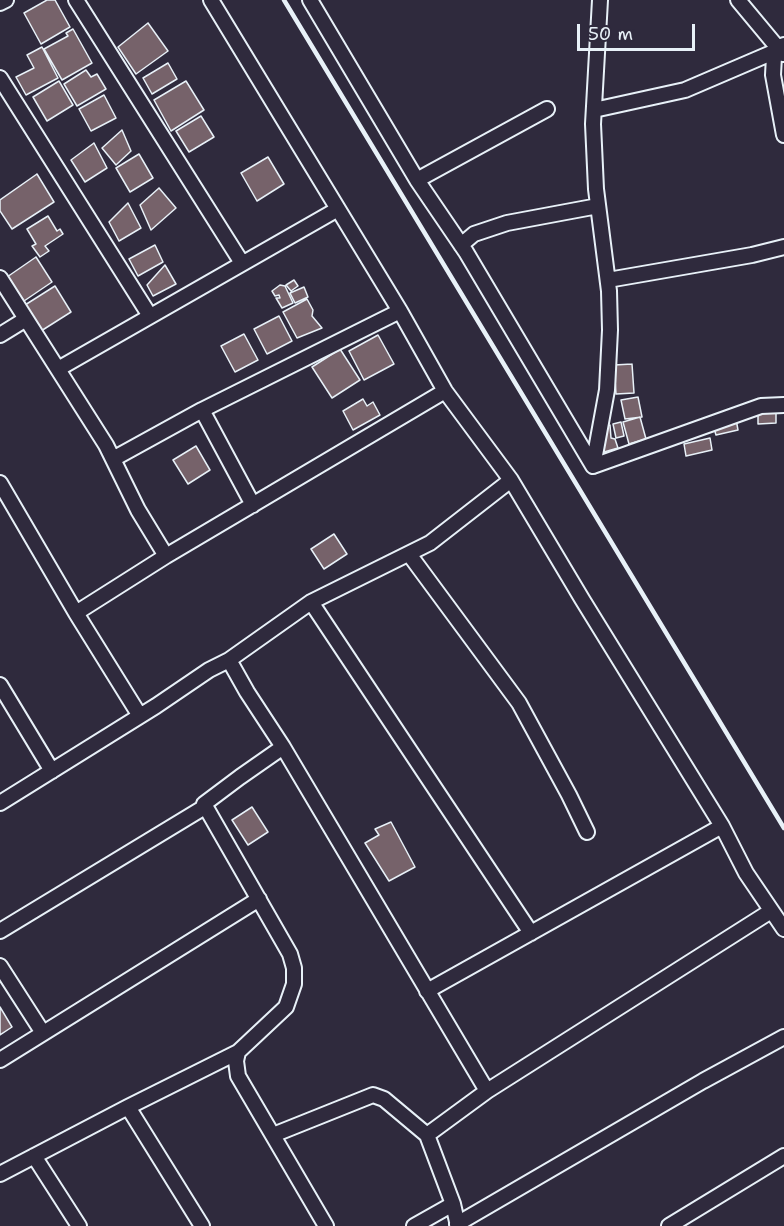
<!DOCTYPE html>
<style>
body{margin:0}
#map{position:relative;width:784px;height:1226px;overflow:hidden;background:#2f2a3d;font-family:"Shantell Sans",sans-serif}
canvas{display:block}
.scale{position:absolute;left:577px;top:24px;width:118px;height:27px;box-sizing:border-box;border:3px solid #e8f1f8;border-top:0;padding-left:8px;font-size:18px;line-height:21px;white-space:nowrap;color:#e8f1f8;-webkit-text-stroke:4px #2f2a3d;paint-order:stroke}
</style>
<div id="map">
<canvas width="784" height="1226"></canvas>
<div class="scale">50 m</div>
</div>
<script>
const c = document.querySelector('canvas').getContext('2d');
c.lineJoin = 'round';
function fillPath(path, color) { c.fillStyle = color; c.fill(path, 'evenodd'); }
const shape = rows => new Path2D(rows.map(r => 'M' + r).join(''));
function stroke(path, color, width, dash) { c.strokeStyle = color; c.lineWidth = width; c.lineCap = dash ? 'butt' : 'round'; c.setLineDash(dash || []); c.stroke(path); }
const building = shape([
 [47,0,55,0,70,27,41,44,24,13,47,0],
 [148,23,168,51,136,74,118,47,148,23],
 [73,29,92,63,62,80,44,49,68,36,66,33,73,29],
 [42,47,58,78,26,95,16,77,34,68,27,55,42,47],
 [168,63,177,79,152,94,143,78,168,63],
 [86,70,91,77,97,74,106,89,77,106,64,84,86,70],
 [59,81,73,105,47,121,33,97,59,81],
 [186,81,204,110,171,131,154,100,186,81],
 [104,95,116,118,91,131,79,109,104,95],
 [201,116,214,137,189,152,176,131,201,116],
 [122,130,131,151,116,165,102,148,122,130],
 [94,143,107,168,85,182,71,160,94,143],
 [139,154,153,178,130,192,116,168,139,154],
 [268,157,284,184,257,201,241,173,268,157],
 [37,174,54,202,12,229,0,211,0,200,37,174],
 [159,188,176,208,151,230,140,205,159,188],
 [128,203,141,228,119,241,109,222,128,203],
 [48,216,57,231,60,229,63,234,45,246,49,251,40,257,32,246,36,244,27,229,48,216],
 [155,245,163,262,138,276,129,259,155,245],
 [36,257,52,282,24,301,7,277,36,257],
 [165,265,176,284,153,296,147,285,165,265],
 [294,280,298,286,291,291,286,285,294,280],
 [280,285,285,286,293,303,282,308,276,298,280,298,279,295,275,296,272,291,280,285],
 [55,286,71,312,41,331,25,305,55,286],
 [304,287,308,297,295,303,290,293,304,287],
 [307,299,313,310,312,316,322,328,297,338,283,312,307,299],
 [279,316,292,341,267,354,254,329,279,316],
 [244,334,258,360,235,372,221,346,244,334],
 [378,335,394,364,364,380,349,351,378,335],
 [340,349,360,380,332,398,312,367,340,349],
 [632,364,634,393,616,394,614,365,632,364],
 [638,397,642,417,625,419,621,400,638,397],
 [363,399,367,406,373,402,380,415,353,430,343,411,363,399],
 [758,412,776,412,776,423,758,424,758,412],
 [640,417,646,439,629,444,623,422,640,417],
 [736,419,738,430,716,435,713,425,736,419],
 [621,422,624,436,616,438,613,424,621,422],
 [610,425,611,438,615,439,618,448,604,452,603,426,610,425],
 [710,438,712,450,686,456,684,444,710,438],
 [196,446,210,470,188,484,173,460,196,446],
 [334,534,347,554,324,569,311,549,334,534],
 [252,807,268,832,248,845,232,820,252,807],
 [391,822,415,867,389,881,365,843,379,835,375,829,391,822],
 [0,1007,12,1027,0,1035,0,1007]
]);
const street = shape([
 [76,0,242,263],
 [211,0,400,311,445,391,511,480,582,599,722,826,746,873,784,929],
 [310,0,417,180,466,252,593,466],
 [738,0,783,54],
 [0,3,6,0],
 [784,45,778,48,774,56,773,75,784,135],
 [0,78,150,316],
 [594,110,685,90,776,51],
 [417,180,547,109],
 [461,245,474,234,507,223,598,206],
 [0,278,106,445,138,510,166,556,445,391],
 [608,280,752,255,784,247],
 [0,335,26,319],
 [58,369,338,209],
 [202,410,253,505],
 [113,459,202,410,400,311],
 [593,466,607,390,610,330,609,291,596,189,593,124,600,0],
 [593,466,761,406,784,405],
 [0,483,76,613,140,716],
 [409,554,519,703,569,795,587,832],
 [311,602,531,933],
 [76,613,166,556],
 [229,660,247,692,283,747,487,1091,427,1135,453,1204,458,1226],
 [0,685,52,771],
 [0,803,156,706,209,670,229,660,311,602,430,543,511,480],
 [204,804,290,954,294,968,294,984,286,1007,238,1052,236,1061,238,1076,326,1226],
 [0,931,203,808,204,804,240,777,283,747],
 [0,966,43,1033],
 [427,991,722,826],
 [0,1060,259,899],
 [487,1091,771,911],
 [128,1107,202,1226],
 [273,1135,373,1095,384,1099,427,1135],
 [34,1156,79,1226],
 [0,1174,128,1107,238,1052],
 [457,1224,703,1081,784,1037],
 [414,1226,453,1204],
 [669,1226,784,1156]
]);
const rail = shape([
 [284,0,784,828]
]);
fillPath(building, '#76626a');
stroke(building, '#e8f1f8', 1.5);
stroke(street, '#e8f1f8', 18);
stroke(street, '#2f2a3d', 14);
stroke(rail, '#e8f1f8', 4.5);
</script>
